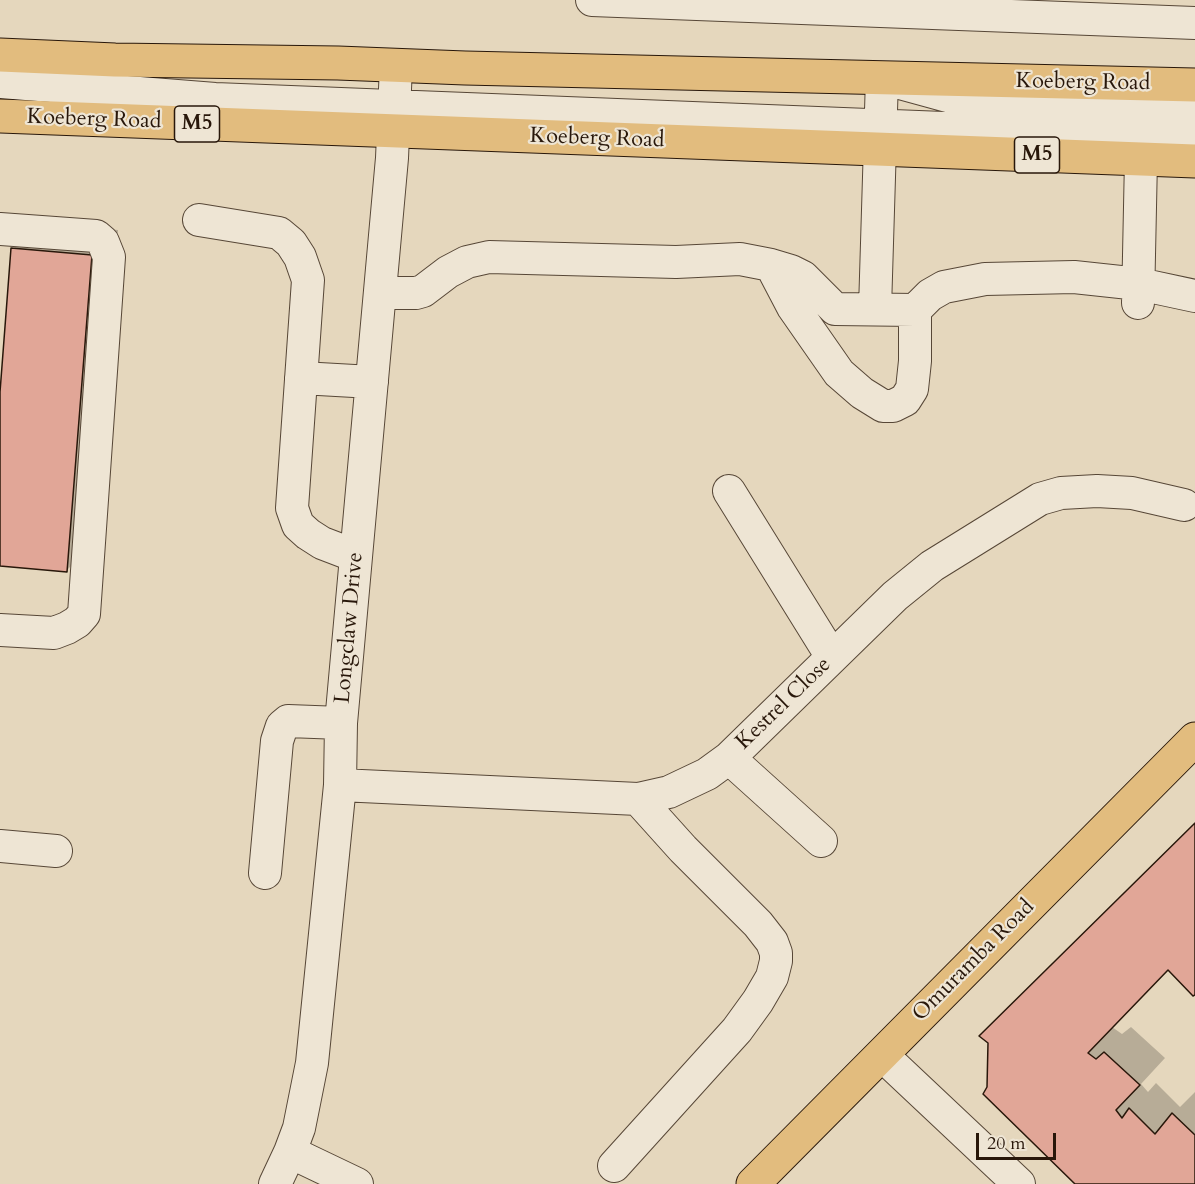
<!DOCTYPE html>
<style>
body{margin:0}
#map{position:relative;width:1195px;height:1184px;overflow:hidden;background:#e5d7bd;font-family:Cardo,serif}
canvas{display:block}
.scale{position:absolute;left:976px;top:1133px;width:80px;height:27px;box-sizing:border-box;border:3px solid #28170a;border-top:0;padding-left:8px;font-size:18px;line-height:21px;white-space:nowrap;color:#28170a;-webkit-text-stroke:4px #eee5d4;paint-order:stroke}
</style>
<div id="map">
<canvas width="1195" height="1184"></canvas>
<div class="scale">20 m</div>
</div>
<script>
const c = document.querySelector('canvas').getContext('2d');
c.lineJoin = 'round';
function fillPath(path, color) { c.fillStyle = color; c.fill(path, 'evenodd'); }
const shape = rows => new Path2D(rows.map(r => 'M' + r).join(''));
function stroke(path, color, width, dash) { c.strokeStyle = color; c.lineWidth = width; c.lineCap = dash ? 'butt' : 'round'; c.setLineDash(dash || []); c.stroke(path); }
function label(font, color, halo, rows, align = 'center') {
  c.font = font + ' Cardo,serif'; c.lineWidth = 4.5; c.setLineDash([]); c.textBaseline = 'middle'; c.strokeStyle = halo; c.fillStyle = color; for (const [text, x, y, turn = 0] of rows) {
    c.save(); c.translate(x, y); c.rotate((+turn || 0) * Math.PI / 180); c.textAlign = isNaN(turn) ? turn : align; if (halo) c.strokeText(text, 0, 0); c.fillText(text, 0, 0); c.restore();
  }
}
const shadow = shape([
 [39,223,118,230,93,544,67,570,0,564,0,411,13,249],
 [1195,825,1195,993,1169,968,1112,1027,1122,1034,1131,1027,1165,1058,1141,1084,1148,1092,1156,1083,1180,1107,1195,1092,1195,1184,1077,1184,985,1094]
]);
const building = shape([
 [11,248,92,255,67,572,0,566,0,392,11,248],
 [1195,823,1195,995,1193,996,1168,970,1088,1053,1096,1059,1104,1052,1140,1085,1116,1110,1122,1118,1129,1108,1155,1134,1172,1113,1195,1135,1195,1184,1075,1184,983,1094,987,1087,988,1043,979,1036,1195,823]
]);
const minor = shape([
 [592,0,1195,23],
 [0,82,215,99,1195,138],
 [199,220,279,233,291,243,300,257,308,280,292,508,298,525,308,534,322,543,356,556],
 [0,229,96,236,103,242,109,257,84,614,77,622,67,628,54,633,0,630],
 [771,265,793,307,839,373,862,393,883,406,893,406,905,400,912,389,915,361,915,310],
 [380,293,416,293,423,291,448,272,467,262,489,257,676,262,740,259,771,265,791,271,803,277,835,309,915,310,930,295,944,287,985,279,1074,277,1139,284,1195,296],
 [1138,303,1141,159],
 [875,309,882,78,977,104,1195,110],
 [301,378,372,382],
 [729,491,832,657],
 [729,758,821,841],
 [340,785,638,799,669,792,707,774,729,758,895,596,932,566,1040,499,1061,493,1097,491,1132,493,1184,505],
 [0,846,56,851],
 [265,873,277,741,282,726,288,721,341,723],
 [882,1055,1019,1184],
 [290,1152,357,1184],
 [614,1166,737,1030,758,1001,772,977,776,961,776,953,772,942,758,924,683,849,638,799],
 [275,1184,290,1152,299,1128,312,1063,340,785,341,723,392,158,396,66]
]);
const major = shape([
 [0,55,115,60,338,63,465,68,1195,85],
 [0,116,1195,161],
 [753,1184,1195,739]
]);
const shields = [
 [197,124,45],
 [1037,155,45]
];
const shieldNames = [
 ["M5",197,124],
 ["M5",1037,155]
];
const streetNames = [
 ["Koeberg Road",1083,83,1],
 ["Koeberg Road",94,120,2],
 ["Koeberg Road",597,139,2],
 ["Longclaw Drive",350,628,-85],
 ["Kestrel Close",784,704,-44],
 ["Omuramba Road",974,961,-45]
];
fillPath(shadow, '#0003');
fillPath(building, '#e1a697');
stroke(building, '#28170a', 1.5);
stroke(minor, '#574737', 34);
stroke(major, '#28170a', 35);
stroke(minor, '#eee5d4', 32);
stroke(major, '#e2bc7e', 33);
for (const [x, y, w] of shields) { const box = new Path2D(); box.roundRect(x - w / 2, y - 18, w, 36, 4.5); c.fillStyle = '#eee5d4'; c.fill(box); stroke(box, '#28170a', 1.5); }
label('bold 21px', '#28170a', null, shieldNames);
label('22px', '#28170a', '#eee5d4', streetNames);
</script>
